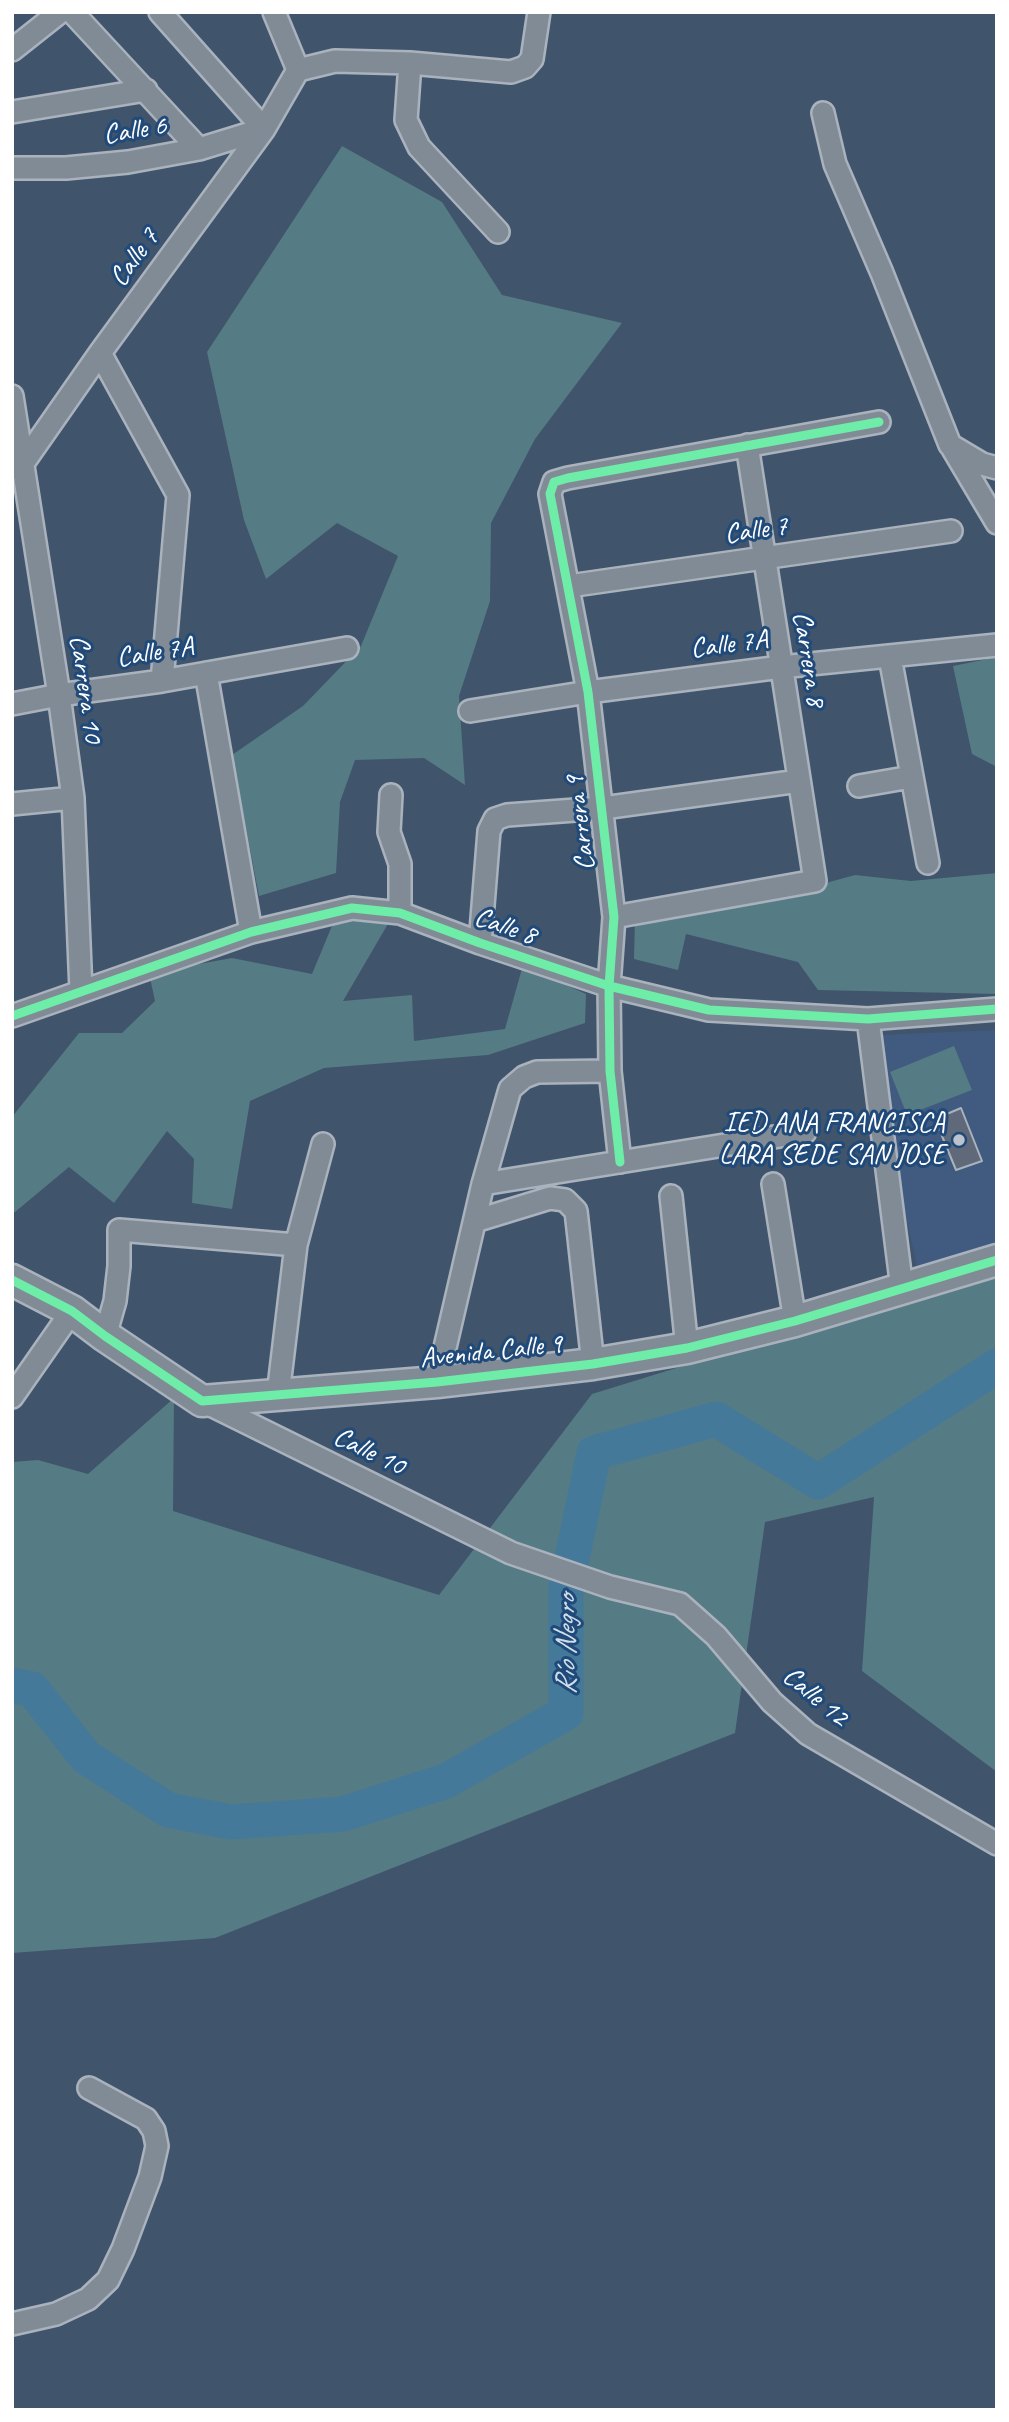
<!DOCTYPE html>
<meta charset="utf-8">
<style>
body{margin:0}
#map{position:relative;width:1009px;height:2422px;overflow:hidden;background:#40546c;font-family:Caveat,sans-serif}
canvas{display:block}
.frame{position:absolute;inset:0;border:14px solid #fff;pointer-events:none}
</style>
<div id="map">
<canvas width="1009" height="2422"></canvas>
<div class="frame"></div>
</div>
<script>
const c = document.querySelector('canvas').getContext('2d');
c.lineJoin = 'round';
function fillPath(path, color) { c.fillStyle = color; c.fill(path, 'evenodd'); }
const shape = rows => new Path2D(rows.map(r => 'M' + r).join(''));
function stroke(path, color, width, dash) { c.strokeStyle = color; c.lineWidth = width; c.lineCap = dash ? 'butt' : 'round'; c.setLineDash(dash || []); c.stroke(path); }
function label(font, color, halo, rows, align = 'center') {
  c.font = font + ' Caveat,sans-serif'; c.lineWidth = 6; c.setLineDash([]); c.textBaseline = 'middle'; c.strokeStyle = halo; c.fillStyle = color; for (const [text, x, y, turn = 0] of rows) {
    c.save(); c.translate(x, y); c.rotate((+turn || 0) * Math.PI / 180); c.textAlign = isNaN(turn) ? turn : align; if (halo) c.strokeText(text, 0, 0); c.fillText(text, 0, 0); c.restore();
  }
}
const built = shape([
 [997,1030,997,1248,918,1271,896,1172,878,1035]
]);
const green = shape([
 [342,146,442,202,502,295,622,323,535,439,491,523,490,601,459,696,465,785,424,758,355,760,340,802,336,873,259,896,232,755,303,706,361,646,398,556,337,523,266,579,244,520,207,352],
 [997,657,997,767,972,754,953,666],
 [997,873,997,994,818,990,798,962,686,934,678,970,634,959,635,917,786,894,855,875,911,881],
 [392,917,343,1001,412,995,414,1041,505,1029,523,965,586,994,585,1023,488,1055,324,1068,250,1101,232,1209,192,1203,194,1159,167,1131,114,1203,69,1167,15,1212,12,1212,12,1117,79,1033,122,1033,155,1001,149,973,232,958,312,974,334,921],
 [954,1046,972,1090,907,1115,890,1072],
 [997,1269,997,1772,862,1671,874,1497,765,1522,735,1733,215,1938,12,1953,12,1462,38,1460,88,1474,174,1398,173,1511,439,1595,592,1394]
]);
const river = shape([
 [12,1685,32,1689,86,1757,168,1810,231,1822,343,1814,446,1781,566,1713,566,1587,594,1453,716,1419,818,1482,997,1366]
]);
const building = shape([
 [961,1108,982,1161,956,1170,935,1119,961,1108]
]);
const street = shape([
 [72,12,199,149],
 [274,12,298,70],
 [12,50,60,12],
 [410,63,406,120,419,147,498,232],
 [298,70,335,61,410,63,511,72,525,67,532,59,539,12],
 [12,112,146,90],
 [823,113,835,164,882,273,950,445,982,464,997,468],
 [12,168,66,168,128,162,199,149,264,129,160,12],
 [100,353,178,495,162,681],
 [12,396,59,695,73,798,81,991],
 [953,449,997,523],
 [19,469,100,353,264,129,298,70],
 [569,586,951,531],
 [890,657,928,863],
 [206,673,251,932],
 [12,704,59,695,162,681,347,648],
 [470,711,588,692,781,667,997,645],
 [859,786,911,777],
 [391,795,389,832,400,864,400,913],
 [12,804,73,798],
 [614,917,815,881,747,445],
 [480,943,489,831,495,819,507,815,603,808,799,781],
 [12,1016,251,932,352,908,400,913,480,943,609,986,709,1010,868,1019,997,1009],
 [868,1019,902,1289],
 [620,1162,610,1071,609,986,614,917,588,692,550,494,554,482,568,478,879,422],
 [483,1184,805,1132],
 [773,1184,795,1321],
 [671,1196,687,1348],
 [475,1221,550,1198,565,1200,576,1211,593,1364],
 [105,1336,115,1301,119,1266,119,1230,296,1245],
 [437,1382,483,1184,510,1089,524,1077,537,1072,610,1071],
 [278,1395,296,1245,323,1144],
 [12,1397,72,1311],
 [203,1401,511,1553,610,1587,680,1604,716,1636,772,1702,808,1734,997,1844],
 [12,2324,56,2314,88,2299,108,2280,123,2249,150,2177,157,2146,154,2131,146,2119,89,2088]
]);
const secondary = shape([
 [12,1280,72,1311,105,1336,202,1401,437,1382,593,1364,687,1348,795,1321,997,1260]
]);
const cycleway = shape([
 [12,1016,251,932,352,908,400,913,480,943,609,986,709,1010,868,1019,997,1009],
 [620,1162,610,1071,609,986,614,917,588,692,550,494,554,482,568,478,879,422],
 [12,1280,72,1311,105,1336,202,1401,437,1382,593,1364,687,1348,795,1321,997,1260]
]);
const markers = [
 [959,1140,7,"#bcc3cc"]
];
const streetNames = [
 ["Calle 6",135,131,-9],
 ["Calle 7",135,258,-54],
 ["Calle 7",756,531,-8],
 ["Calle 7A",729,645,-7],
 ["Calle 7A",155,653,-9],
 ["Carrera 8",808,659,81],
 ["Carrera 10",85,689,82],
 ["Carrera 9",581,823,-97],
 ["Calle 8",505,927,19],
 ["Avenida Calle 9",491,1352,-6],
 ["Calle 10",369,1452,26],
 ["Calle 12",815,1697,40]
];
const poiNames = [
 ["IED ANA FRANCISCA",945,1124],
 ["LARA SEDE SAN JOSE",945,1156]
];
const waterNames = [
 ["Río Negro",567,1645,-90]
];
fillPath(built, '#415b80');
fillPath(green, '#557b84');
stroke(river, '#45799a', 35);
fillPath(building, '#5f6979');
stroke(building, '#a9b2bd', 2);
stroke(street, '#a9b2bd', 26);
stroke(secondary, '#a9b2bd', 35);
stroke(street, '#818b96', 21);
stroke(secondary, '#818b96', 30);
stroke(cycleway, '#6deda7', 9);
for (const [x, y, r, color] of markers) { const dot = new Path2D(); dot.arc(x, y, r, 0, 2 * Math.PI); c.fillStyle = color; c.fill(dot); stroke(dot, '#1f4a7a', 2.5); }
label('28px', '#fff', '#1f4a7a', streetNames);
label('28px', '#fff', '#1f4a7a', poiNames, 'right');
label('italic 30px', '#d0dee7', '#1f4a7a', waterNames);
</script>
